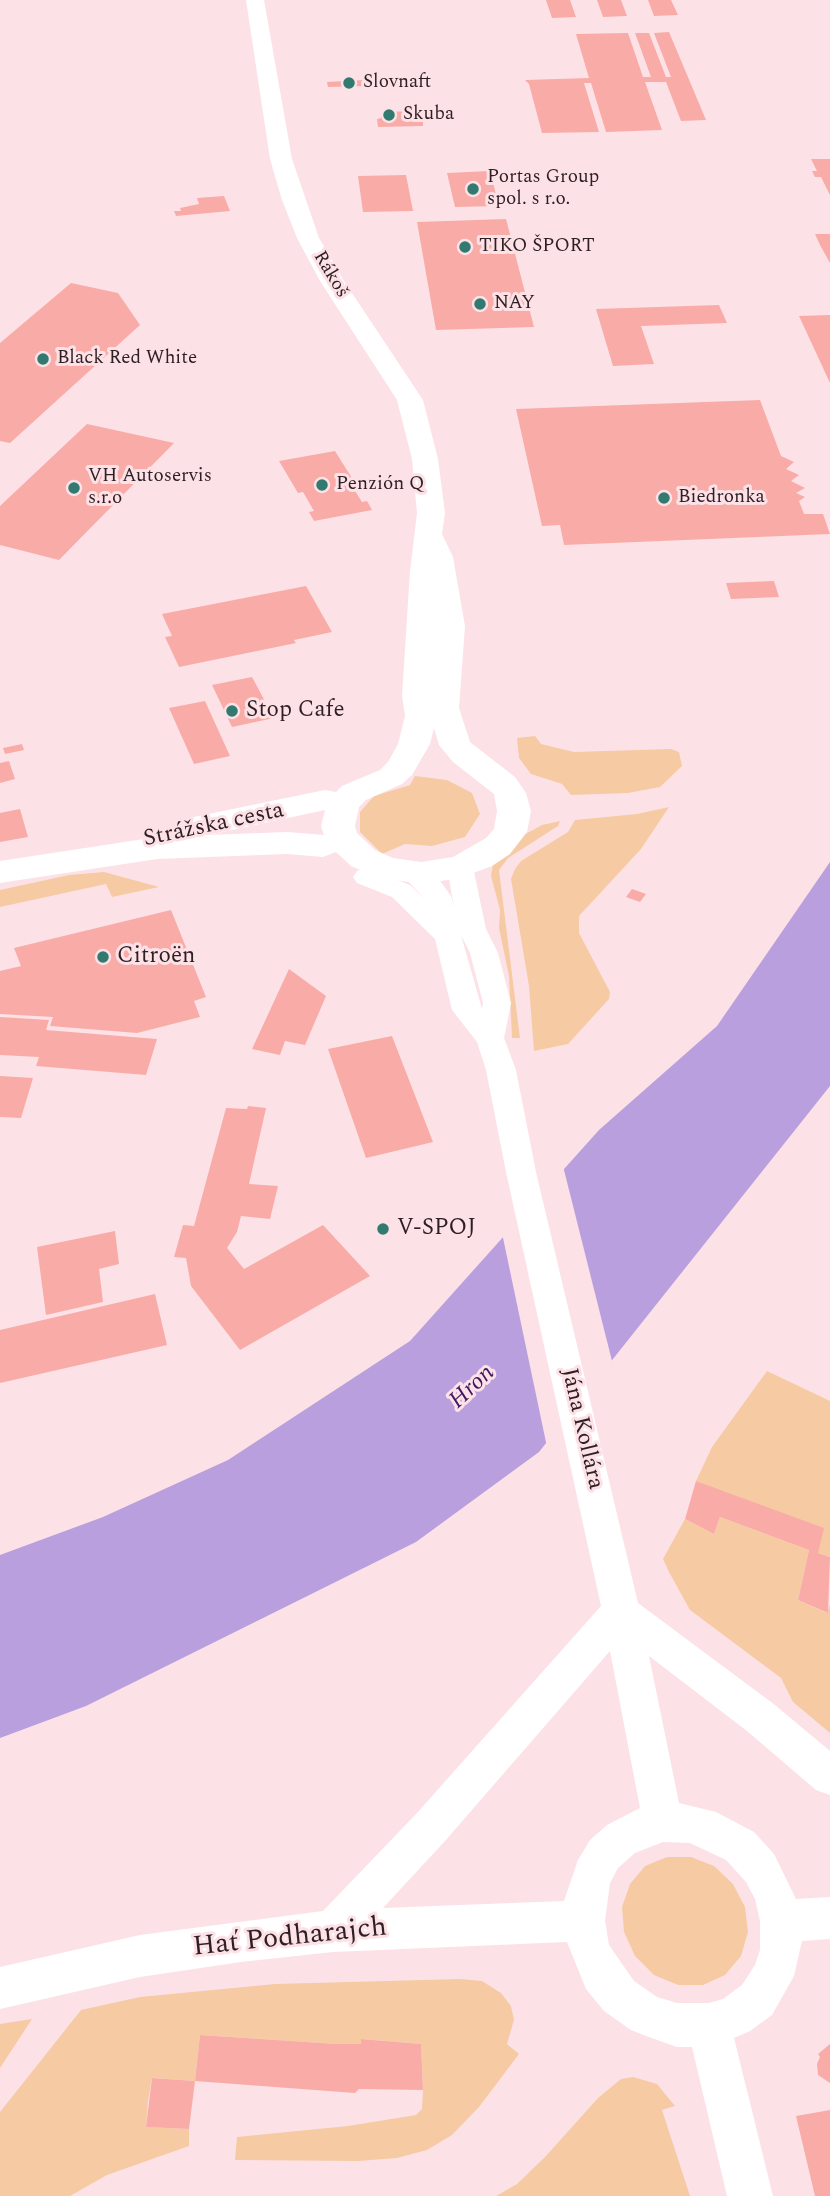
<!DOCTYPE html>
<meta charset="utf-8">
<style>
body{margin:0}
canvas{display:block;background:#fce1e7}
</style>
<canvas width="830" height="2196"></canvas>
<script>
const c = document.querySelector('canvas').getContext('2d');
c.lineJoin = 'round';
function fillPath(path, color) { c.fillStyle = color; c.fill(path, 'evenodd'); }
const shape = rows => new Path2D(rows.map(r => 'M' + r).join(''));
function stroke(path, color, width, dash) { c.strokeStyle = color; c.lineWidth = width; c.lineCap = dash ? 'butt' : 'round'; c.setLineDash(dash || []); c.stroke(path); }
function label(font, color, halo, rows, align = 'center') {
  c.font = font + ' Spectral,serif'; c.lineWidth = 6; c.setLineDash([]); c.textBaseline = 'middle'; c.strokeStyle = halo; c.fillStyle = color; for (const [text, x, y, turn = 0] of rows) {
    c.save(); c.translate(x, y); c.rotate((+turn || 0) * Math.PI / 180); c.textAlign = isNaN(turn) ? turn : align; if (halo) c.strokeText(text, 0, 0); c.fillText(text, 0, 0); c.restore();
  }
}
const green = shape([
 [535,736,541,744,574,752,671,749,679,752,682,766,660,787,628,793,571,795,562,784,531,774,519,758,517,738],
 [415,776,447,780,472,793,480,814,465,837,432,846,405,844,382,854,360,832,360,812,374,796,410,785],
 [669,807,641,849,579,916,579,933,610,992,609,999,568,1044,534,1051,529,986,511,879,515,869,521,861,568,832,575,820,637,814],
 [560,821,558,826,508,858,499,870,520,1038,512,1038,509,976,499,928,500,910,491,876,493,864,520,837,542,825],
 [104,872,159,887,112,897,106,884,0,907,0,890,69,875],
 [767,1371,830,1401,830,1565,830,1557,818,1553,787,1517,696,1481,712,1447],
 [720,1517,809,1550,798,1600,827,1613,830,1605,830,1733,793,1702,781,1678,690,1610,669,1572,663,1559,685,1519,714,1534],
 [667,1857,691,1857,714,1866,733,1884,745,1907,748,1932,741,1956,725,1975,703,1985,678,1985,654,1975,635,1956,624,1932,622,1907,630,1884,645,1866],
 [460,1979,482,1981,501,1993,511,2006,514,2020,507,2044,519,2054,479,2107,452,2135,427,2150,397,2158,359,2161,235,2160,237,2137,348,2126,416,2115,422,2109,423,2090,421,2044,362,2039,361,2044,337,2044,200,2035,195,2081,152,2078,148,2101,146,2127,189,2129,189,2146,107,2175,70,2196,0,2196,0,2112,81,2010,140,1997,275,1984],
 [32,2019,0,2068,0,2024],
 [633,2077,657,2084,675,2106,662,2110,690,2196,496,2196,517,2184,545,2157,598,2098,621,2079]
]);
const water = shape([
 [830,862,830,1086,539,1452,416,1542,86,1706,0,1738,0,1555,103,1517,228,1460,410,1341,599,1130,717,1026]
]);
const pier = shape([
 [563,1166,613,1365,547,1447,502,1233]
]);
const building = shape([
 [546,0,570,0,576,17,552,18],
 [597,0,621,0,627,16,603,17],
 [648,0,671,0,678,15,654,16],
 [669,32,706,120,681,121,666,82,645,82,662,130,606,132,591,83,584,83,599,132,542,133,529,84,525,80,589,78,576,34,628,33,643,77,651,77,635,33,649,33,666,77,671,77,654,33],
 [364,80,365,86,328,87,327,82],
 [417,111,417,116,423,117,423,126,378,127,377,119,381,118,382,112],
 [811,159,830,159,830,195,821,177,815,177,812,171,817,171],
 [490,171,499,206,455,207,447,173],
 [406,175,413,211,363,212,358,176],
 [224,196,230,211,176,216,174,211,181,211,180,208,199,204,197,198],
 [506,219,534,327,436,330,417,222],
 [815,234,830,234,830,263,820,245],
 [71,283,118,293,140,325,10,443,0,441,0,343],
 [719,305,727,323,641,326,654,364,613,366,596,309],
 [830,315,830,383,799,316],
 [760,400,781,456,794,462,786,469,799,475,791,481,805,488,796,493,805,497,799,501,804,514,823,514,830,534,564,545,560,525,542,526,516,409],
 [87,424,174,443,59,560,0,545,0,506],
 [335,451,355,483,350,483,362,502,367,501,372,510,314,521,309,512,314,511,303,492,298,493,279,461],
 [774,581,779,597,731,599,726,583],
 [306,586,332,632,294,640,296,643,179,667,165,637,172,636,162,614],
 [252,677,274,718,232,727,212,685],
 [205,701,230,756,194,764,169,708],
 [22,744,24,750,5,754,3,748],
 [9,761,15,779,0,783,0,763],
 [20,809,28,837,0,842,0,813],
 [632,889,646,894,640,902,626,897],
 [171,910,206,997,194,1001,200,1017,137,1033,50,1026,53,1017,0,1014,0,971,21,966,14,948],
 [289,969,326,996,305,1045,285,1041,280,1055,252,1049],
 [0,1017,49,1020,46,1030,157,1039,146,1075,36,1066,39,1057,0,1055],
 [392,1036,433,1142,366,1158,328,1049],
 [0,1076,33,1078,21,1118,0,1117],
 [248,1106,266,1108,249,1184,278,1186,270,1219,241,1216,237,1232,227,1248,244,1269,323,1225,370,1276,240,1350,191,1286,186,1258,174,1257,183,1225,194,1226,226,1108,247,1109],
 [115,1231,119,1264,99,1269,103,1302,46,1315,37,1247],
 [155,1294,167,1345,0,1383,0,1330],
 [696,1481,824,1528,818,1553,830,1557,828,1613,798,1600,809,1550,720,1517,714,1534,685,1519],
 [200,2035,337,2044,361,2044,361,2039,421,2044,423,2090,359,2089,355,2093,195,2081],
 [830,2044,830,2083,818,2075,817,2064,820,2057,818,2054],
 [152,2078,195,2081,189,2129,146,2127],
 [830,2110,830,2196,815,2196,796,2116]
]);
const street = shape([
 [460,858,469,861,473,867,486,929,498,953,511,1003,504,1038,516,1070,536,1172,638,1603,775,1705,830,1751,830,1795,816,1790,747,1731,649,1656,679,1803,716,1812,754,1832,774,1854,796,1899,830,1897,830,1939,802,1941,794,1976,772,2015,750,2031,734,2038,773,2196,727,2196,692,2047,677,2047,646,2036,631,2030,604,2011,586,1989,567,1942,333,1952,241,1962,140,1977,0,2009,0,1967,140,1935,323,1911,417,1813,601,1606,506,1172,486,1070,477,1042,452,1010,435,939,392,897,357,883,353,877,357,871,366,868,375,871,410,885,425,899,400,873,404,867,413,864,422,867,438,878,451,896,454,908,447,867,451,861,460,858],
 [461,935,470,953,483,1003,482,1009,461,935],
 [610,1651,640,1808,607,1825,590,1840,578,1860,564,1901,383,1908,445,1841,610,1651],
 [663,1842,690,1843,726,1860,746,1882,755,1899,760,1921,760,1950,755,1965,742,1985,723,1999,709,2003,677,2003,657,1997,634,1981,609,1945,605,1921,610,1883,618,1868,635,1853,663,1842]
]);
const secondary = shape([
 [246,0,264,0,292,159,319,238,344,281,423,400,438,459,445,513,442,534,453,557,465,626,459,708,470,742,515,777,526,793,531,811,527,832,510,854,492,866,460,878,421,884,375,877,351,866,336,852,323,857,287,854,157,859,0,883,0,861,157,837,188,836,179,827,184,819,325,790,336,792,342,786,380,770,388,762,398,744,405,716,402,696,410,571,417,513,412,459,397,400,320,281,297,238,282,200,270,159,246,0],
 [434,728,439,745,453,762,494,794,497,811,494,829,486,838,453,857,421,862,393,858,375,850,357,833,355,826,359,807,366,800,402,784,412,775,430,744,434,728],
 [325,810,321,826,324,835,287,832,209,835,325,810]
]);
const markers = [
 [349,83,7,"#32796f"],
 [389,115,7,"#32796f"],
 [473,189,7,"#32796f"],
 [465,247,7,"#32796f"],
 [480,304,7,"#32796f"],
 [43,359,7,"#32796f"],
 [322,485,7,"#32796f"],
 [74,488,7,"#32796f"],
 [664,498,7,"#32796f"],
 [232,711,7,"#32796f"],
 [103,957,7,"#32796f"],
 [383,1229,7,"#32796f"]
];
const farPoinames = [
 ["Slovnaft",363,83],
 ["Skuba",403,115],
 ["Portas Group",487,178],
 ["spol. s r.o.",487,200],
 ["TIKO ŠPORT",479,247],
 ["NAY",494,304],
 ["Black Red White",57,359],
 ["VH Autoservis",88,477],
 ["s.r.o",88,499],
 ["Penzión Q",336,485],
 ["Biedronka",678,498]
];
const farStreetnames = [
 ["Rákoš",330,275,59]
];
const poiNames = [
 ["Stop Cafe",246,711],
 ["Citroën",117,957],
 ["V-SPOJ",397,1229]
];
const streetNames = [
 ["Strážska cesta",214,826,-12],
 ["Jána Kollára",581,1429,77]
];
const waterNames = [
 ["Hron",473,1388,-43]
];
const nearStreetnames = [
 ["Hať Podharajch",290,1939,-6]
];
fillPath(green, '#f6cba4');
fillPath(water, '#b99fdd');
fillPath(pier, '#fce1e7');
fillPath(building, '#f9aca7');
fillPath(street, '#fff');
fillPath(secondary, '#fff');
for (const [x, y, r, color] of markers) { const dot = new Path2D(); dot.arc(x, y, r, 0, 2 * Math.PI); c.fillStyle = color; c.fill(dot); stroke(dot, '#fce1e7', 2.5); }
label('19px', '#2e1f22', '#fce1e7', farPoinames, 'left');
label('19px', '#2e1f22', '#fce1e7', farStreetnames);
label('23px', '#2e1f22', '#fce1e7', poiNames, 'left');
label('23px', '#2e1f22', '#fce1e7', streetNames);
label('italic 24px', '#3e1961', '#fce1e7', waterNames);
label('28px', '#2e1f22', '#fce1e7', nearStreetnames);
</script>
